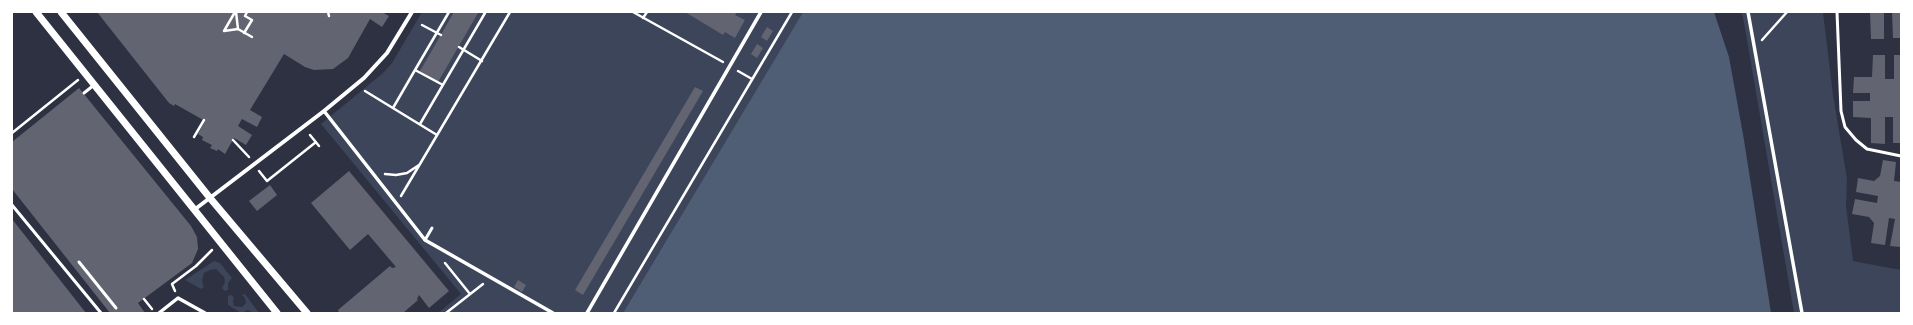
<!DOCTYPE html>
<style>
body{margin:0}
#map{position:relative;width:1913px;height:325px;overflow:hidden;background:#2d3142;font-family:Helvetica,sans-serif}
canvas{display:block}
.frame{position:absolute;inset:0;border:13px solid #fff;pointer-events:none}
</style>
<div id="map">
<canvas width="1913" height="325"></canvas>
<div class="frame"></div>
</div>
<script>
const c = document.querySelector('canvas').getContext('2d');
c.lineJoin = 'round';
function fillPath(path, color) { c.fillStyle = color; c.fill(path, 'evenodd'); }
const shape = rows => new Path2D(rows.map(r => 'M' + r).join(''));
function stroke(path, color, width, dash) { c.strokeStyle = color; c.lineWidth = width; c.lineCap = dash ? 'butt' : 'round'; c.setLineDash(dash || []); c.stroke(path); }
const green = shape([
 [422,12,803,12,623,313,438,313,461,294,321,124,383,73,392,63],
 [1741,12,1823,12,1833,95,1847,179,1846,206,1853,261,1901,270,1901,313,1794,313,1743,17],
 [214,261,220,263,232,278,228,283,228,290,225,291,222,288,225,282,224,277,216,269,210,270,204,273,202,281,204,287,201,289,185,280],
 [245,294,259,313,254,313,248,310,241,313,228,305,228,296,231,295,234,297,233,301,234,306,242,307,246,303,245,298,242,295]
]);
const water = shape([
 [803,12,1714,12,1729,57,1744,140,1771,313,623,313]
]);
const building = shape([
 [97,12,382,12,389,16,382,27,370,19,348,58,333,69,314,70,305,67,284,54,250,110,262,117,257,127,242,119,238,126,252,135,246,145,234,138,225,154,218,149,217,151,210,148,212,145,202,140,203,137,198,134,205,121,175,104,174,106,169,103],
 [454,12,478,13,438,82,420,71],
 [685,12,737,12,735,15,745,20,735,38,725,32,723,35],
 [1870,12,1884,12,1884,39,1871,39],
 [1892,12,1901,12,1901,38,1893,38],
 [767,27,773,31,767,41,761,37],
 [757,44,763,48,757,58,751,54],
 [1873,55,1885,55,1885,79,1894,79,1894,55,1901,55,1901,143,1893,143,1893,117,1885,117,1885,144,1871,143,1871,118,1853,117,1853,101,1870,101,1870,93,1853,93,1854,77,1872,77],
 [695,87,703,91,583,295,575,290],
 [79,88,191,226,197,237,198,249,192,263,138,303,145,313,110,313,12,189,12,142],
 [1883,160,1896,162,1894,181,1901,182,1901,247,1890,246,1895,219,1889,218,1885,245,1871,243,1874,223,1869,217,1852,214,1855,199,1877,203,1878,196,1856,192,1858,178,1874,181,1880,176],
 [349,171,449,291,429,308,419,295,417,299,418,300,403,313,339,313,338,310,390,266,392,268,396,267,368,234,350,250,311,203],
 [270,185,277,195,257,211,249,201],
 [12,219,86,313,12,313],
 [518,280,526,285,522,292,514,287]
]);
const path = shape([
 [235,12,224,31,238,29,236,12],
 [328,12,329,16],
 [633,12,723,62],
 [643,18,647,12],
 [422,25,441,35],
 [238,29,252,37],
 [244,33,252,20,245,16,247,12],
 [1762,40,1787,12],
 [459,47,482,61],
 [738,71,752,79],
 [443,85,415,70,449,12],
 [365,91,437,135],
 [393,108,415,70],
 [420,124,485,13,483,12],
 [12,133,78,80],
 [310,135,319,146],
 [194,137,204,120],
 [233,140,249,157],
 [259,171,267,181,316,142],
 [385,174,396,175,407,173,419,165],
 [401,196,510,12],
 [445,263,470,294],
 [175,291,172,284,196,266,212,250],
 [144,299,152,309],
 [446,313,483,284],
 [614,313,792,12]
]);
const service = shape([
 [1837,12,1841,111,1845,127,1856,140,1867,149,1901,156],
 [84,93,94,85],
 [12,205,101,313],
 [425,240,432,228],
 [79,262,116,308]
]);
const pedestrian = shape([
 [1748,12,1802,313],
 [324,111,425,240,553,313],
 [159,313,178,298,205,313],
 [587,313,761,12]
]);
const minor = shape([
 [194,210,324,111,364,78,387,53,412,12]
]);
const tertiary = shape([
 [36,12,277,313],
 [61,12,210,198,307,313]
]);
fillPath(green, '#3c4559');
fillPath(water, '#4f5d75');
fillPath(building, '#626471');
stroke(path, '#fff', 2.5);
stroke(service, '#fff', 3);
stroke(pedestrian, '#fff', 3.5);
stroke(minor, '#fff', 4);
stroke(tertiary, '#fff', 7);
</script>
